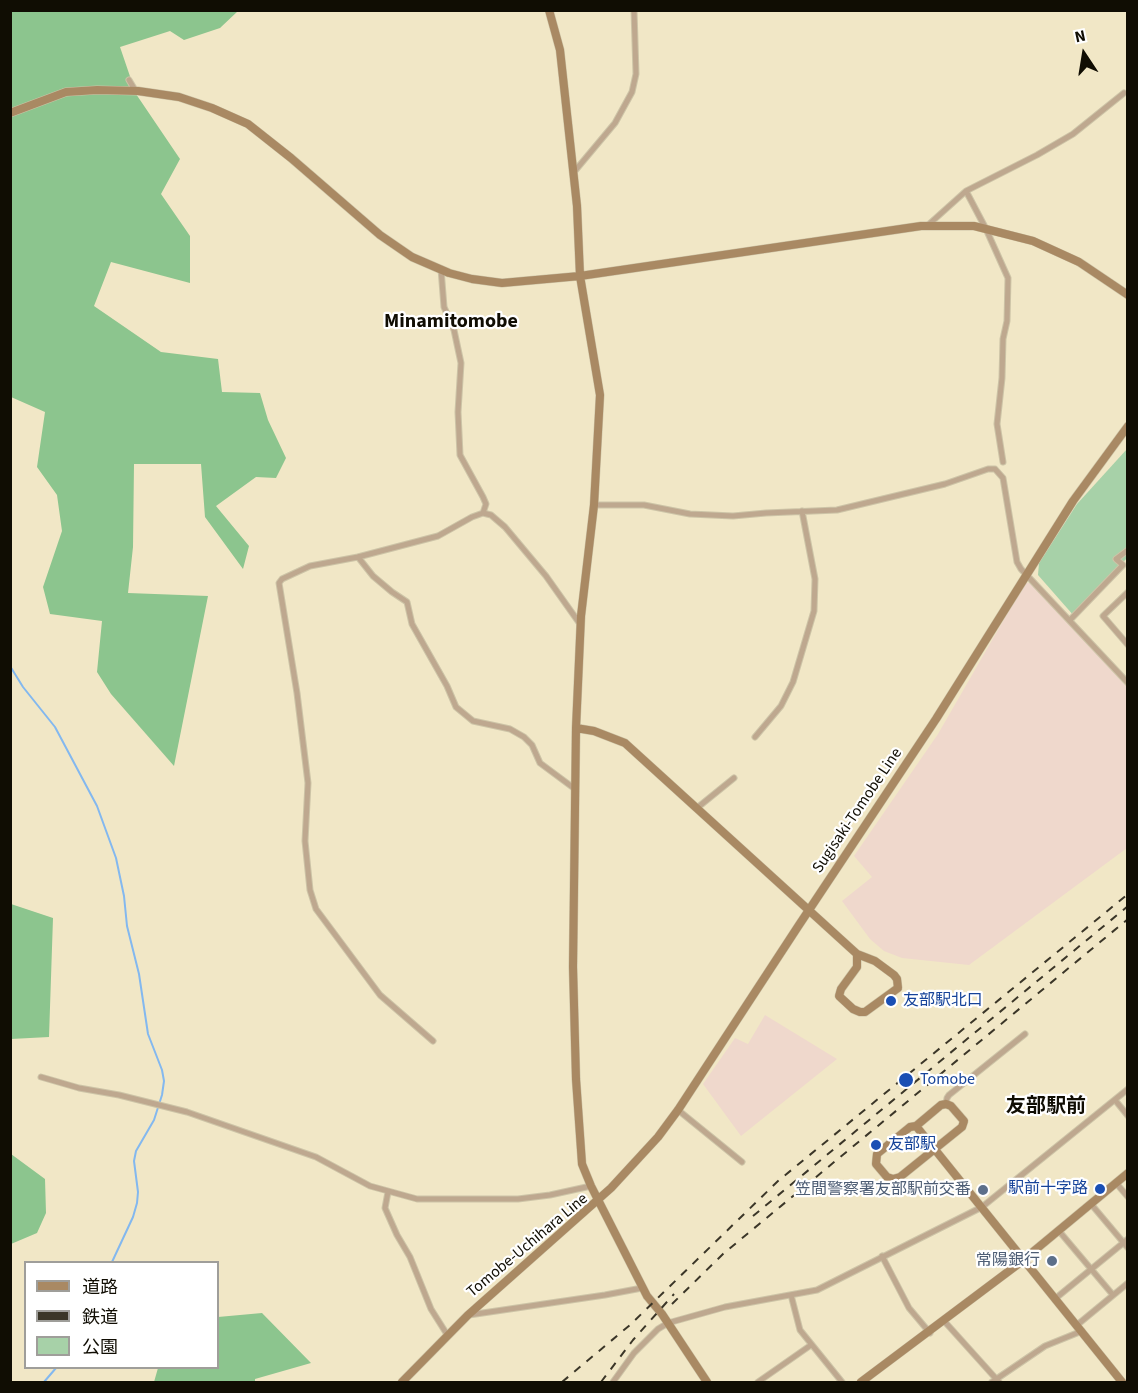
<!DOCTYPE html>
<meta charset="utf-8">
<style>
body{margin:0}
#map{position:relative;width:1138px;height:1393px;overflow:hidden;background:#f1e7c6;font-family:"Source Sans 3","Noto Sans JP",sans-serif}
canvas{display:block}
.frame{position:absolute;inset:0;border:12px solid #100d03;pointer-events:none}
.legend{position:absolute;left:24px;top:1261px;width:195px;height:108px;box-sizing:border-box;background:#fff;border:2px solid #9f9e9a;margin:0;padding:8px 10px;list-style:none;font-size:18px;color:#100d03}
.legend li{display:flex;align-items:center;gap:12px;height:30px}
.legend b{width:30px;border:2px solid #9f9e9a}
.north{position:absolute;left:1054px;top:24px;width:60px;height:60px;-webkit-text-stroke:4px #fff;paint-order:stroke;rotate:348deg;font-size:16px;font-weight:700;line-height:24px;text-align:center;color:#100d03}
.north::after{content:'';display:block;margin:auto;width:21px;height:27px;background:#100d03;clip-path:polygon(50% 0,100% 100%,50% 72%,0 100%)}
</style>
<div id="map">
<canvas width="1138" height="1393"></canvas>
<div class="frame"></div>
<ul class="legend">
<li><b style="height:8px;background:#a98963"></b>道路</li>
<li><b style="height:8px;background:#3b3628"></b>鉄道</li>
<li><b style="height:16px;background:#a7d1a8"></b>公園</li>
</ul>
<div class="north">N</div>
</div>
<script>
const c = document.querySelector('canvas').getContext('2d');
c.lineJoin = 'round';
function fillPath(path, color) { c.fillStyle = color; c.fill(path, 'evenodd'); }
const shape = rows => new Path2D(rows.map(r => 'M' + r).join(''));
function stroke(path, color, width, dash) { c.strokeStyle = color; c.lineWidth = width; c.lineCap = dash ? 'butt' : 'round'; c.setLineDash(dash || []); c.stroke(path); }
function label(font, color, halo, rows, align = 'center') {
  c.font = font + ' "Source Sans 3","Noto Sans JP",sans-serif'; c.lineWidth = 4.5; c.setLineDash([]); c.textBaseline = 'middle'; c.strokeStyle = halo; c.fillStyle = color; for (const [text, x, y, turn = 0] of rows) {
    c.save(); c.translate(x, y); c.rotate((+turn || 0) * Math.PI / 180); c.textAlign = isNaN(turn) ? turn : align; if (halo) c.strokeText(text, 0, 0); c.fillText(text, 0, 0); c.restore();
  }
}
const industrial = shape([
 [1025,583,1033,583,1127,687,1127,848,969,965,902,958,884,951,870,939,842,901,872,877,854,856,938,734],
 [765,1015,837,1059,741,1136,703,1084,735,1038,748,1044]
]);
const green = shape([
 [1127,449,1127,558,1074,616,1038,575,1039,563,1077,504]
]);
const forest = shape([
 [11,11,238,11,220,28,184,40,170,31,120,47,136,94,180,159,161,194,190,236,190,283,111,262,94,306,161,352,218,359,222,392,260,393,268,420,286,458,276,478,256,477,216,506,249,546,243,569,205,517,201,464,134,464,133,547,128,593,208,596,174,766,111,694,97,672,102,621,50,614,43,587,62,531,57,495,37,467,45,412,11,397],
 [11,904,53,918,49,1037,11,1039],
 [11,1154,45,1179,46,1213,37,1233,11,1244],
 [262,1313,311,1363,255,1379,255,1382,154,1382,158,1368,218,1368,218,1317]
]);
const stream = shape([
 [10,666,23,687,55,727,97,806,116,858,124,896,127,926,139,974,148,1034,162,1070,164,1081,162,1095,154,1120,136,1151,134,1161,138,1192,137,1203,133,1217,112,1262],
 [44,1382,56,1368]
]);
const street = shape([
 [129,80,135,90],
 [574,172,615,123,632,92,636,74,634,10],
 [966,191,986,229,1008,278,1007,321,1003,339,1002,378,997,424,1003,462],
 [927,226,966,191,1037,155,1073,134,1124,93],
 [441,269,444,307,454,330,461,363,458,412,460,455,483,497,486,504,483,513],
 [594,505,644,505,690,514,733,516,766,513,837,510,945,484,988,469,995,469,1003,478,1017,562,1021,569,1128,683],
 [358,557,373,576,392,592,407,602,412,624,447,686,456,707,473,721,510,729,524,737,532,745,540,763,575,789],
 [1128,592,1103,616,1128,645],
 [1070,620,1123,565,1116,559,1128,550],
 [755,737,781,706,793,682,814,611,815,579,802,511],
 [697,808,734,778],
 [433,1041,380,995,316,909,310,890,305,841,308,783,297,693,279,583,282,579,310,566,358,557,438,536,472,517,483,513,491,515,505,527,546,576,580,624],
 [41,1077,79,1088,119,1095,187,1112,316,1157,370,1186,417,1199,518,1199,550,1195,591,1186],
 [1115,1100,1128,1116],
 [946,1104,947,1098,949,1095,1025,1034],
 [678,1110,742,1162],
 [1116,1183,1128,1197],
 [388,1192,385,1208,397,1235,410,1257,431,1309,448,1336],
 [1091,1204,1128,1248],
 [1059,1231,1113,1295],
 [882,1256,909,1308,930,1333],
 [791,1295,800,1330,842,1382],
 [1056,1298,1128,1239],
 [469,1315,605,1295,642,1288],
 [945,1322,999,1382],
 [1077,1325,1128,1283],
 [613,1382,634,1353,658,1329,668,1323,725,1307,817,1290,982,1207,1128,1089],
 [758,1382,811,1345],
 [992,1382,1045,1346,1082,1331]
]);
const secondary = shape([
 [549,10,560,50,577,206,580,276,600,395,594,505,581,616,576,728,573,967,576,1079,582,1164,591,1186,647,1296,662,1314,707,1382],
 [10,113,66,92,97,90,138,91,179,97,212,108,248,124,291,158,380,235,412,257,449,273,472,279,502,283,580,276,921,226,974,226,1033,241,1079,262,1128,295],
 [576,728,594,731,625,743,857,954,875,961,894,975,897,979,898,988,865,1012,860,1012,853,1009,839,996,841,989,857,967,857,954],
 [946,1104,951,1106,964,1121,962,1127,900,1177,893,1179,887,1177,876,1164,877,1154,910,1127,916,1126,941,1105,946,1104],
 [916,1126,1122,1382],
 [402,1382,468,1315,611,1188,658,1137,678,1110,799,925,936,719,1073,501,1128,426],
 [861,1382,1017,1265,1128,1173]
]);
const rail = shape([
 [753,1216,1128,906],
 [672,1304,723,1254,1128,919],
 [562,1382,630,1325,778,1181,1128,894],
 [601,1382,633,1340,674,1294]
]);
const markers = [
 [891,1001,6,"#1a4fb4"],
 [906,1080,8,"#1a4fb4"],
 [876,1145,6,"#1a4fb4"],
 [1100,1189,6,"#1a4fb4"],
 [983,1190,6,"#5c6f8a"],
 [1052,1261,6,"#5c6f8a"]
];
const streetNames = [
 ["Sugisaki-Tomobe Line",858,811,-56],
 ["Tomobe-Uchihara Line",528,1246,-40]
];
const transitNames = [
 ["友部駅北口",903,1001],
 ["Tomobe",920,1080],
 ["友部駅",888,1145],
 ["駅前十字路",1088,1189,"right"]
];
const serviceNames = [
 ["笠間警察署友部駅前交番",971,1190],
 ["常陽銀行",1040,1261]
];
const quarterNames = [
 ["Minamitomobe",451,323],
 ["友部駅前",1046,1108]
];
fillPath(industrial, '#efd8cc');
fillPath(green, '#a7d1a8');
fillPath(forest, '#8cc58e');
stroke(stream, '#83b8ef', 2);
stroke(street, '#cdc4a7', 7);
stroke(secondary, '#cdc4a7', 9);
stroke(street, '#bea88f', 5);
stroke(secondary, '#a98963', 8);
stroke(rail, '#3b3628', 2, [8, 8]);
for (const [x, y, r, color] of markers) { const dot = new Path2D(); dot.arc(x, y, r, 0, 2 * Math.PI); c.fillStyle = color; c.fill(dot); stroke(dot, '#fff', 2); }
label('16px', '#100d03', '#fff', streetNames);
label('16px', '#164399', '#fff', transitNames, 'left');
label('16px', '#4e5e75', '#fff', serviceNames, 'right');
label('bold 20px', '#100d03', '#fff', quarterNames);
</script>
